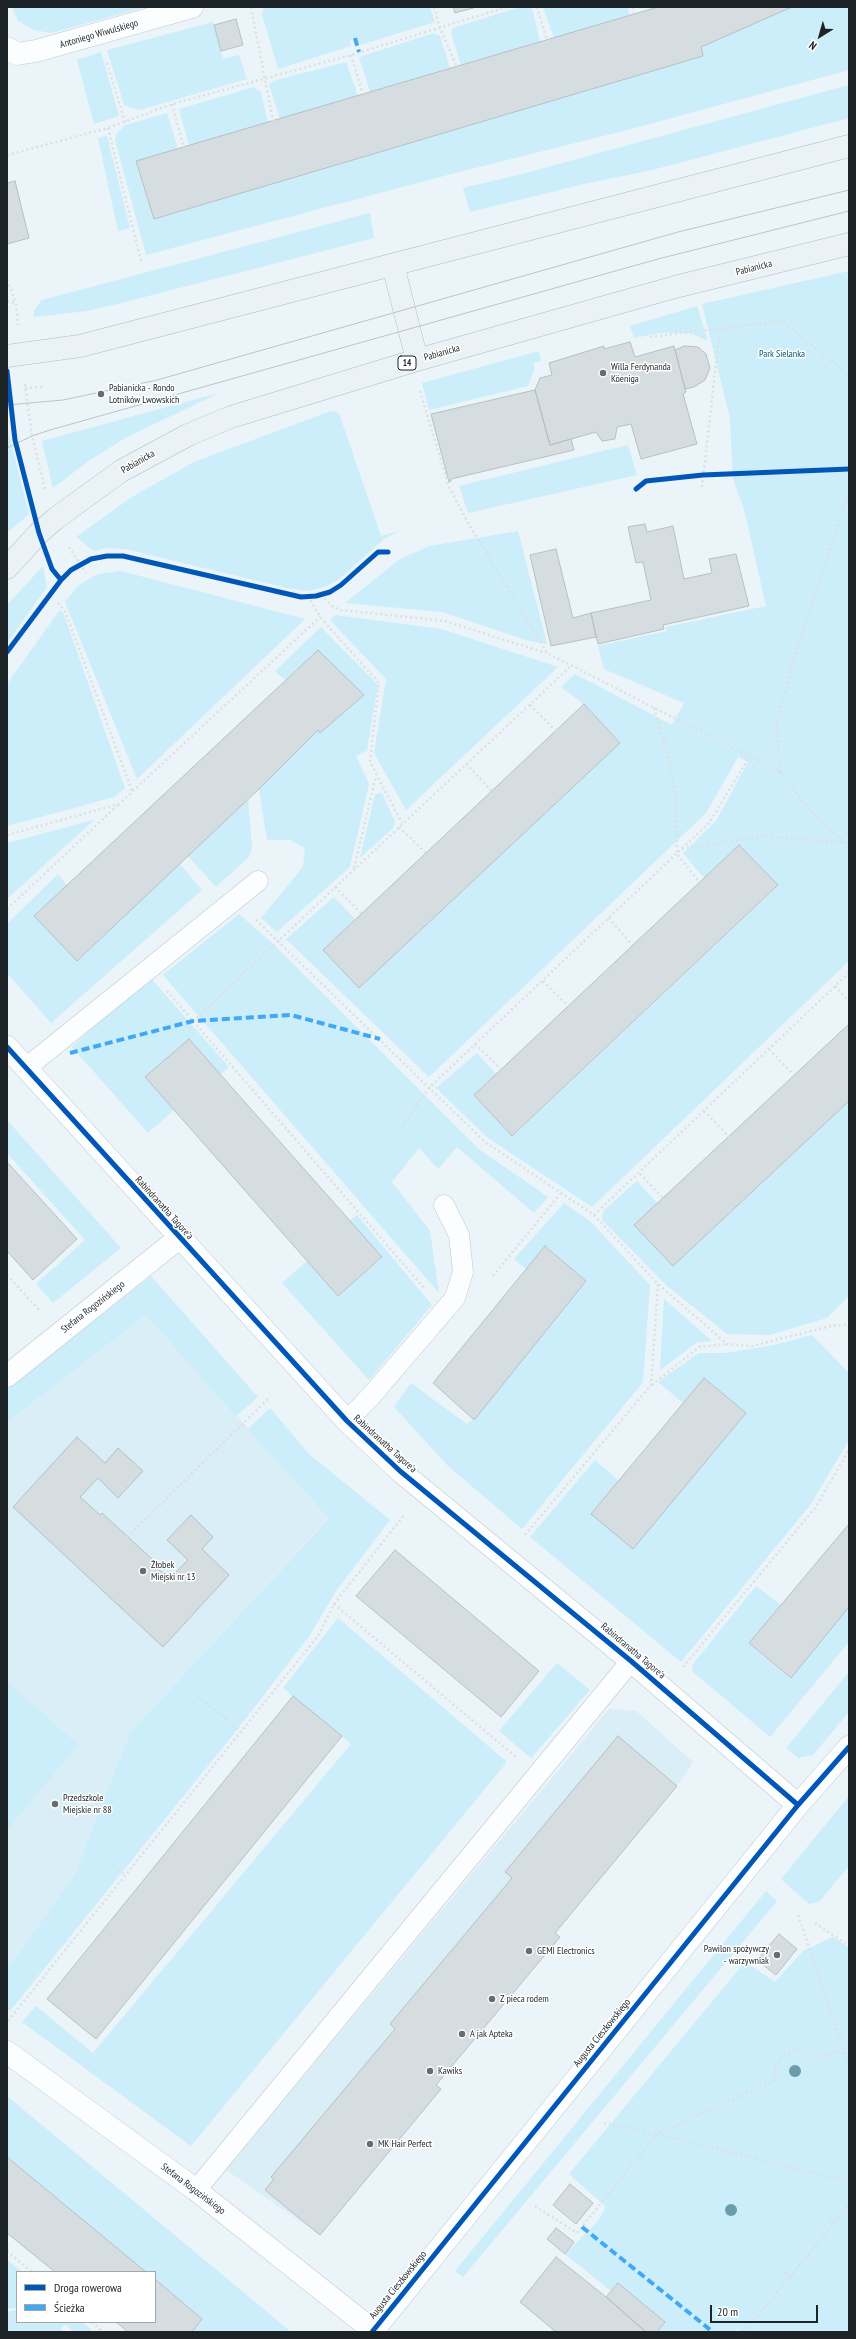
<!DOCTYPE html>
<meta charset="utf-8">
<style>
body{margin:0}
#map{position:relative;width:856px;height:2339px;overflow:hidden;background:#ebf4f8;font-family:"PT Sans Narrow",sans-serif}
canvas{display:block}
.frame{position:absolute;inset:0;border:8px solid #1c2427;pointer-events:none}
.legend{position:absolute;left:16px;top:2271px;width:140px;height:52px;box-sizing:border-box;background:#fff;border:1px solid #a4a7a9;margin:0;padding:5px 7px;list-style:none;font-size:12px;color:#1c2427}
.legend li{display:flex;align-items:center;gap:8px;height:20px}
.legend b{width:20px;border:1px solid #a4a7a9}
.north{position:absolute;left:800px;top:16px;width:40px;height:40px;-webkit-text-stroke:3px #fff;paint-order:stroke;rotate:217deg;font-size:11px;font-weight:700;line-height:16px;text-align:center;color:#1c2427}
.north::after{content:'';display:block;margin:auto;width:14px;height:18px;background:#1c2427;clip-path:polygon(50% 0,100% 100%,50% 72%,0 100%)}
.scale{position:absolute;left:710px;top:2305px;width:108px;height:18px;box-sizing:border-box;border:2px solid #1c2427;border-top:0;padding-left:5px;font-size:12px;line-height:14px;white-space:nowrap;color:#1c2427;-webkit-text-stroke:3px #fff;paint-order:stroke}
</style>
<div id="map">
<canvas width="856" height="2339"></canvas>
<div class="frame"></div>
<ul class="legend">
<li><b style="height:5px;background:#0057b8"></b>Droga rowerowa</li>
<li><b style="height:5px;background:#3fa9f5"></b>Ścieżka</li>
</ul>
<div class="north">N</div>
<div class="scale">20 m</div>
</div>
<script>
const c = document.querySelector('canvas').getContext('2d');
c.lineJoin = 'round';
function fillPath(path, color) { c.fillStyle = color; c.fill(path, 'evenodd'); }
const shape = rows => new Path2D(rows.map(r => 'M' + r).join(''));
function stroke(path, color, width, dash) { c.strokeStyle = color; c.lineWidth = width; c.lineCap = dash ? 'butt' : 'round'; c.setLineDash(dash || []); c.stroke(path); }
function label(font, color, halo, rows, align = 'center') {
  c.font = font + ' "PT Sans Narrow",sans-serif'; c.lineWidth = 3; c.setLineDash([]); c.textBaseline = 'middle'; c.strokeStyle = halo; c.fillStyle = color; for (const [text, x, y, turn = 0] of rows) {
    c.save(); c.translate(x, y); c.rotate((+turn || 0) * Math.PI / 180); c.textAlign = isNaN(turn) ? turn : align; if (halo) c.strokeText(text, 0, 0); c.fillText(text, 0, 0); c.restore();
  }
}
const built = shape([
 [146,1315,329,1517,130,1733,74,1876,7,1970,7,1422],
 [609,1709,636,1711,693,1762,677,1786,555,1933,560,1937,436,2084,441,2089,320,2235,226,2170]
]);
const green = shape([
 [12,7,146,7,51,33,34,30,18,21],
 [264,7,430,7,435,22,360,45,357,38,355,38,350,40,351,46,278,69,262,14],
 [520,7,532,8,540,42,461,65,451,33,453,28],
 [543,7,628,7,629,15,554,38],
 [792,7,849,7,849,70,635,128,455,173,146,255,115,140,117,133,126,125,167,113,178,149,136,162,154,219,703,56,701,47],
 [213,22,223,59,239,55,247,79,139,110,124,105,107,50],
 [434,33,440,36,450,68,370,92,359,57],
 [101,52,119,116,94,124,77,60],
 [346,62,358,96,280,119,269,85,273,81],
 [849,85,849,118,652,170,588,183,470,212,463,188,526,173],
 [254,87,261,92,268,123,189,146,179,109],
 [107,136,130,228,118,231,98,138],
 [370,213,374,238,117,304,87,311,34,317,34,310,42,300],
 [849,271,849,961,592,1207,488,1138,436,1088,477,1053,496,1074,474,1095,513,1136,778,886,739,845,704,878,683,853,716,821,748,762,738,757,706,813,429,1077,286,939,334,897,355,919,323,950,359,988,620,743,584,704,561,687,575,674,672,725,684,703,604,669,598,646,667,631,666,627,766,606,744,509,733,479,730,419,702,304],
 [697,306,708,341,690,333,660,333,634,338,630,326],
 [539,351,541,361,533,363,535,368,528,386,429,410,422,383],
 [219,393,127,437,90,460,53,488,42,441],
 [331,411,339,413,381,536,401,530,384,539,338,580,325,587,307,591,287,588,125,549,107,548,94,551,76,537,132,497,194,462],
 [7,427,29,514,7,533],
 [628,445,637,475,468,513,459,486],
 [518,531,547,644,529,641,442,612,345,603,400,559,430,546],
 [43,566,47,587,7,643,7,605],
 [121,571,305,619,137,779,65,602,78,586,87,580,98,574],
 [59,611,63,612,125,788,114,797,7,826,7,684],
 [335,615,441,629,558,667,406,810,374,753,386,679,330,620],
 [321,627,378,685,367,750,356,756,369,784,350,867,277,932,261,918,303,867,305,848,290,840,267,840,259,789,318,730,320,733,363,695,318,650,285,680,275,671],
 [382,793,395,822,393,828,360,858,375,794],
 [248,799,252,847,249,857,216,887,188,856],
 [94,820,7,899,7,843],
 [179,863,202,890,51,1023,7,973,7,924,58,874,67,885,34,916,77,961],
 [239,914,272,943,480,1150,548,1197,534,1213,457,1147,438,1169,419,1148,392,1182,430,1231,439,1293,163,975],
 [148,975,229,1067,220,1075,189,1039,145,1077,174,1110,148,1133,72,1047],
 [849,1101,849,1296,827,1318,769,1335,727,1334,666,1285,602,1220,604,1210,637,1181,658,1204,635,1225,673,1266],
 [7,1120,121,1248,53,1303,36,1284,85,1240,7,1153],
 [564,1203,590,1221,650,1285,643,1382,522,1529,447,1465,395,1408,395,1405,411,1383,467,1424,473,1419,586,1281,546,1246,526,1269,514,1259],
 [357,1215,432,1305,369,1380,282,1283,307,1261,338,1296,382,1258,349,1221],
 [151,1276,258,1397,236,1416,146,1315,7,1422,7,1389],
 [664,1299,712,1341,696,1343,660,1370],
 [812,1335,849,1373,849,1440,811,1504,681,1662,530,1537,595,1460,619,1481,591,1514,633,1548,746,1413,704,1378,683,1403,658,1382,699,1353,726,1353,774,1345],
 [270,1408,309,1454,390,1520,336,1591,310,1635,240,1726,10,2011,7,2009,7,1970,74,1876,130,1733,329,1518,248,1429],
 [756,1586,781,1605,749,1644,790,1678,849,1607,849,1642,770,1737,692,1671,693,1664],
 [338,1618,507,1762,191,2146,22,2022,36,2006,93,2053,351,1744,283,1688],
 [557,1663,590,1690,531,1758,499,1731],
 [849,1672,849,1712,813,1755,798,1758,786,1748],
 [7,1682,78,1745,7,1830],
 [849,1796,849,1866,819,1902,809,1904,781,1879],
 [766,1891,777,1901,463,2277,455,2271],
 [833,1937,849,1948,849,2332,742,2332,738,2329,735,2332,657,2332,665,2322,618,2283,611,2291,565,2254,598,2221,606,2207,569,2174,745,1962,775,1982,803,1951],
 [7,2096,290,2331,291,2332,192,2332,202,2319,155,2279,155,2272,146,2272,7,2157],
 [7,2260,22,2272,17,2272,17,2308,7,2308],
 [17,2310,17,2322,82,2322,94,2332,74,2332,65,2324,59,2332,7,2332,7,2312]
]);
const building = shape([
 [453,7,477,7,455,13,453,7],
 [658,7,792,7,701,47,703,56,154,219,136,161,658,7],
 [236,19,243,45,221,51,214,25,236,19],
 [15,181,29,238,7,244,7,183,15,181],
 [630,342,635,357,674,346,686,392,683,394,697,444,641,459,631,424,617,427,615,439,602,441,596,432,550,445,535,390,540,378,552,375,549,363,604,346,604,349,630,342],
 [684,346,698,347,706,354,710,368,705,380,694,387,685,389,675,350,684,346],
 [535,390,550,445,571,439,574,450,451,479,451,481,449,482,431,414,535,390],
 [645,524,647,532,673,526,684,579,712,573,709,559,736,554,749,606,663,625,664,629,598,644,591,613,651,600,643,562,636,563,628,527,645,524],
 [556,549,573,618,591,613,596,637,551,646,530,555,556,549],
 [318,650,364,695,320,733,318,730,259,789,77,961,34,916,318,650],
 [584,704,620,743,359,988,323,950,584,704],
 [739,845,778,885,512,1136,474,1095,739,845],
 [849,1024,849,1101,673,1266,634,1225,849,1024],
 [189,1039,382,1257,338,1296,145,1077,189,1039],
 [7,1162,77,1239,33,1280,7,1251,7,1162],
 [545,1246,586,1281,475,1419,473,1419,433,1383,545,1246],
 [704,1378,746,1413,633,1549,591,1514,704,1378],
 [77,1437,105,1463,118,1448,143,1471,118,1498,98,1478,80,1497,100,1515,102,1513,153,1560,151,1562,169,1579,188,1560,167,1540,191,1515,213,1537,202,1549,229,1575,163,1647,13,1507,77,1437],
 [849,1524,849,1607,791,1678,749,1643,849,1524],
 [395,1550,539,1671,501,1717,356,1596,395,1550],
 [293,1696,342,1736,96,2039,47,1999,293,1696],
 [618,1736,677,1786,555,1933,560,1937,436,2085,441,2089,320,2235,265,2190,274,2179,271,2177,395,2029,390,2024,512,1878,505,1872,618,1736],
 [779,1934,797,1949,776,1975,757,1960,779,1934],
 [7,2157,146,2272,55,2272,7,2233,7,2157],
 [570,2184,593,2203,576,2224,553,2205,570,2184],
 [556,2228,574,2242,565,2254,547,2239,556,2228],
 [556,2257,606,2297,646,2332,556,2332,520,2302,556,2257],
 [155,2279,202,2319,192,2332,128,2332,116,2322,155,2322,155,2279],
 [618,2283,665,2322,657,2332,646,2332,606,2297,618,2283]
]);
const path = shape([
 [251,7,273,121],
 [434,7,440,28,457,67],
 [537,7,547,40],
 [633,7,634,14],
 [351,55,363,94],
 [107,63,125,122],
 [172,104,184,148],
 [108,128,141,261],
 [7,155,108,128,172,104,351,55,507,7],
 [7,280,16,303],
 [7,301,16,303,18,325],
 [650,337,781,321,849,375],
 [25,384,32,436,45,489],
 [25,388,43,387],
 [420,391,449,487,467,521,547,653,780,772,808,808,849,847],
 [702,487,720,329],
 [69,547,86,573],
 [321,595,332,606,340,610,445,621,546,653],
 [308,596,320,617,379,683,370,762,402,823],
 [58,603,65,611,133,793],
 [530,705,556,731],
 [654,708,668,754,676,800,677,854,699,882],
 [466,764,492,791],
 [780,772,777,722,795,655,849,490],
 [399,827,426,853],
 [7,835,119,804,320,617],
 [682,849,764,836,843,843],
 [354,868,376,776],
 [335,887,361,913],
 [7,909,119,804],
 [609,918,632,945],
 [256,920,485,1142,594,1215,658,1284,727,1344,752,1346,831,1326,849,1324],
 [543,981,568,1006],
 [835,986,849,1002],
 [167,991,424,1288],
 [193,1021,572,665],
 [475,1044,501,1069],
 [769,1049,794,1075],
 [704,1111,729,1137],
 [402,1126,430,1087,709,823,750,756],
 [640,1174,663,1198],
 [594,1215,849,973],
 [7,1275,40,1311],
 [493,1276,560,1194],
 [652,1385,699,1347,727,1344],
 [525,1535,651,1385,658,1284],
 [127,1537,270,1397],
 [334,1604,516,1757],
 [683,1667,815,1508,849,1450],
 [194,1693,241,1732],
 [95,1851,125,1875],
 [798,1915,849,2063],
 [815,1923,849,1946],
 [8,2021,318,1636,334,1604,405,1514],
 [604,2123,657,2134,849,2182],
 [535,2206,577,2233,657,2134,775,2080,775,2067,782,2056,790,2052,799,2050,809,2053,817,2060,849,2046],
 [830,2218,835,2221],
 [7,2251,32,2272],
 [808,2255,823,2267],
 [785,2273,790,2277],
 [92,2322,103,2332],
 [745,2332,849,2204]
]);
const service = shape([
 [26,1068,258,881],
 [347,1421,371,1396,455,1298,463,1272,459,1235,444,1205],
 [196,2190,631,1661]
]);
const minor = shape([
 [7,48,17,54,36,51,192,7],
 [7,1047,347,1421,400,1471,631,1661,798,1805],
 [7,1376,179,1238],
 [7,2052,196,2190,375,2332],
 [372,2332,798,1805,849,1747]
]);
const primary = shape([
 [393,265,417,360],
 [7,356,80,346,849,146],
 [7,568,39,533,55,519,121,471,188,435,231,417,417,360,675,287,849,244]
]);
const tram = shape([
 [7,405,63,400,157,380,678,232,849,190],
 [7,448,32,436,50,430,658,259,849,211]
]);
const quiet = shape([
 [355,38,359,52],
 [70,1053,193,1021,291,1015,380,1039],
 [582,2227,713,2332]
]);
const cycleway = shape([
 [7,371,15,440,39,533,52,569,61,580],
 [636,489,646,481,703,475,849,469],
 [7,652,61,580,71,570,91,559,107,556,123,556,301,597,316,596,330,592,341,585,378,552,388,552],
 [7,1047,347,1421,400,1471,631,1661,798,1805],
 [372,2332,798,1805,849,1747]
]);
const trees = [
 [795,2071],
 [731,2210]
];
const markers = [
 [603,373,4,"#646d70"],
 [101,394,4,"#646d70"],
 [143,1571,4,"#646d70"],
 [55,1804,4,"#646d70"],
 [529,1951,4,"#646d70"],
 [777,1955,4,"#646d70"],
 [492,1999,4,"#646d70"],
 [462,2034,4,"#646d70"],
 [430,2071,4,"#646d70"],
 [370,2144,4,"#646d70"]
];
const shields = [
 [407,363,18]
];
const shieldNames = [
 ["14",407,363]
];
const streetNames = [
 ["Antoniego Wiwulskiego",99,34,-16],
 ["Pabianicka",754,268,-14],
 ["Pabianicka",442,353,-16],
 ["Pabianicka",138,462,-30],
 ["Rabindranatha Tagore'a",164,1208,48],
 ["Stefana Rogozińskiego",93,1307,-38],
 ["Rabindranatha Tagore'a",385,1444,42],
 ["Rabindranatha Tagore'a",633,1651,40],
 ["Augusta Cieszkowskiego",602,2033,-51],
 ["Stefana Rogozińskiego",193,2189,37],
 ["Augusta Cieszkowskiego",398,2285,-51]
];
const parkNames = [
 ["Park Sielanka",782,354]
];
const poiNames = [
 ["Willa Ferdynanda",611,367],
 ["Köeniga",611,379],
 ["Pabianicka - Rondo",109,388],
 ["Lotników Lwowskich",109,400],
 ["Żłobek",151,1565],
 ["Miejski nr 13",151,1577],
 ["Przedszkole",63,1798],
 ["Miejskie nr 88",63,1810],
 ["Pawilon spożywczy",769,1949,"right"],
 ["- warzywniak",769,1961,"right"],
 ["GEMI Electronics",537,1951],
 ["Z pieca rodem",500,1999],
 ["A jak Apteka",470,2034],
 ["Kawiks",438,2071],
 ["MK Hair Perfect",378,2144]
];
fillPath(built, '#d9eef6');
fillPath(green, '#ccedfa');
fillPath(building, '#d5dde0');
stroke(building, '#b7bfc2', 1);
stroke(service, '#c1c9cc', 21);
stroke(minor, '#c1c9cc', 23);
stroke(primary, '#adbcc2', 23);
stroke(path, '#dde0e1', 2.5, [2, 3]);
stroke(service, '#fcfdfe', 20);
stroke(minor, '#fcfdfe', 22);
stroke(primary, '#ebf2f5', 22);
stroke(tram, '#c0c2c2', 1);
stroke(quiet, '#3fa9f5', 4, [8, 4]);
stroke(cycleway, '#0057b8', 5);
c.fillStyle = '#6a9dac';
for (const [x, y] of trees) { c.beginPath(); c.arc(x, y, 6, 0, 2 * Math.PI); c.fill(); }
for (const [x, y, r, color] of markers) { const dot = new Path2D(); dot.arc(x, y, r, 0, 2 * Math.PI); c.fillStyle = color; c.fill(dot); stroke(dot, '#fff', 1.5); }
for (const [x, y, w] of shields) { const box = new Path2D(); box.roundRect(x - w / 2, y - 7, w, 14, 3); c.fillStyle = '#fff'; c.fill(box); stroke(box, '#1c2427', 1); }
label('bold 9px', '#1c2427', null, shieldNames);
label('10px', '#1c2427', '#fff', streetNames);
label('10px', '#00566d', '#fff', parkNames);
label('10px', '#1c2427', '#fff', poiNames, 'left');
</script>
